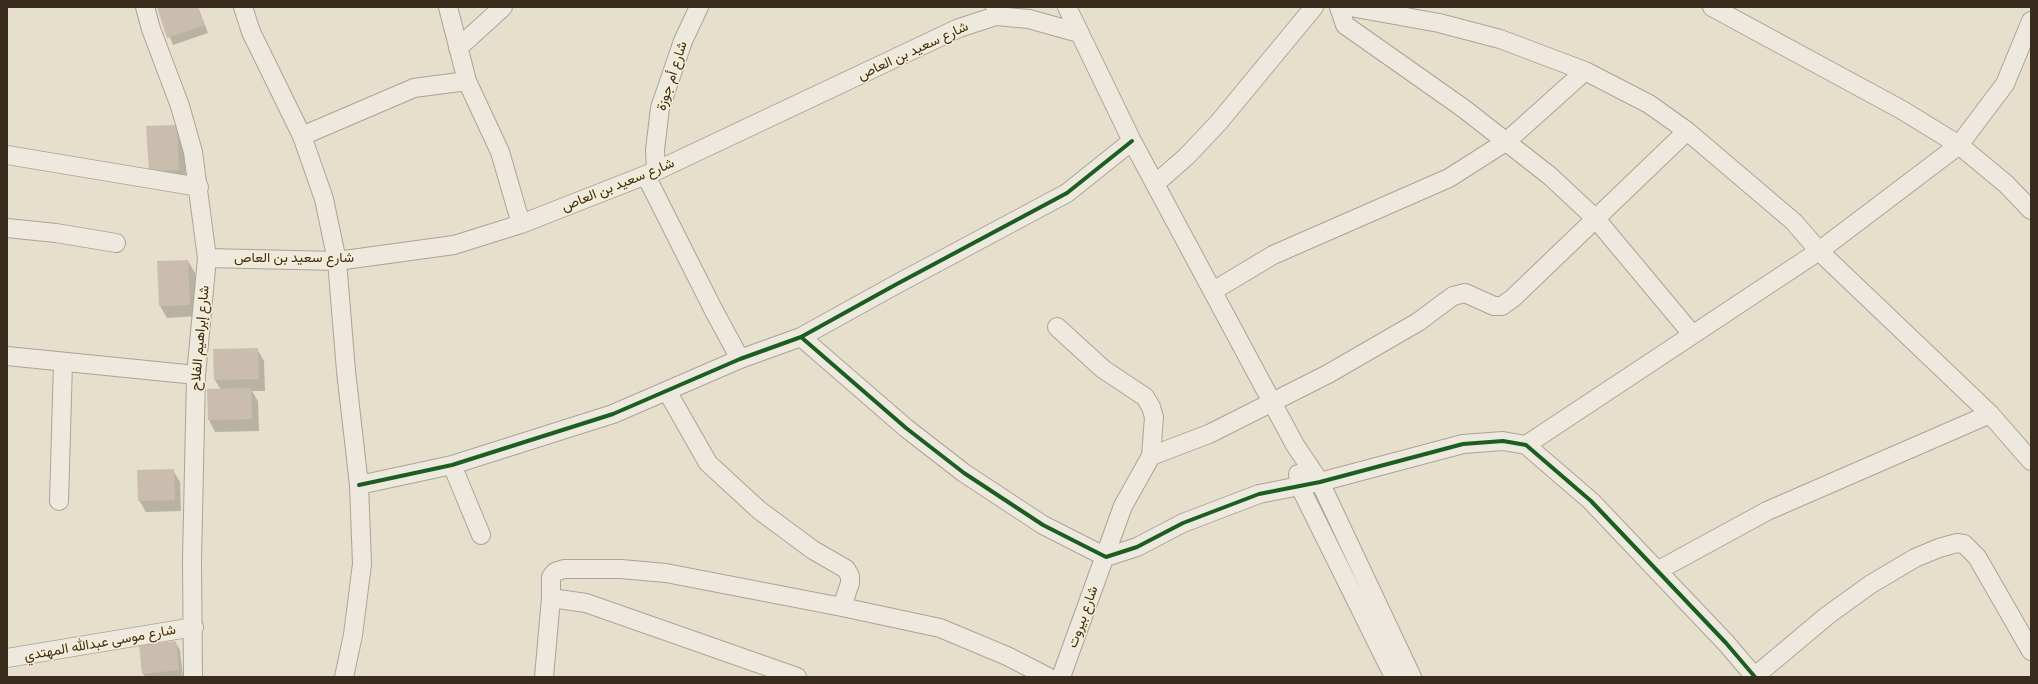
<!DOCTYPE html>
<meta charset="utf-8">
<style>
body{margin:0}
#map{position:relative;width:2038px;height:684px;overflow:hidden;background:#e6dfcc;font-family:"IBM Plex Serif",serif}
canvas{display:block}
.frame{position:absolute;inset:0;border:8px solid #3a2c1d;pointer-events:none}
</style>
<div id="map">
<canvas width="2038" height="684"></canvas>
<div class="frame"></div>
</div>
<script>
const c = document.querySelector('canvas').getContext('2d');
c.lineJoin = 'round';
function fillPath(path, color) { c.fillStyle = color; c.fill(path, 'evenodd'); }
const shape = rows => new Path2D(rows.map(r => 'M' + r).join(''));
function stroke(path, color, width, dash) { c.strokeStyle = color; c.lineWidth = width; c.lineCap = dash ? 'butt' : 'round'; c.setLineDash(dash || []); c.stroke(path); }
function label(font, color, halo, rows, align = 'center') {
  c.font = font + ' "IBM Plex Serif",Vazirmatn,serif'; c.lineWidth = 3; c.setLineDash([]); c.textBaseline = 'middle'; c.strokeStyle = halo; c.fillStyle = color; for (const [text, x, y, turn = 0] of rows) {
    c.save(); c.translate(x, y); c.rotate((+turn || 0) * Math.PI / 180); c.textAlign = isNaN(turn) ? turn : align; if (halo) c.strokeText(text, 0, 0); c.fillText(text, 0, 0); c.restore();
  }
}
const shadow = shape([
 [158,7,198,7,208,33,173,45],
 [177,126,183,138,186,181,150,171],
 [188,261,195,273,197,316,167,318,160,306],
 [257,349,264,361,265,391,252,391,258,401,259,431,215,432,209,420,221,390,215,380],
 [173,470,180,482,181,511,146,512,139,500],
 [175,642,180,650,183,677,145,677,143,673]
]);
const building = shape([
 [157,7,198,7,204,25,167,38],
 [177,125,179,170,149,171,146,126],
 [188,260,190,305,159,306,157,261],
 [258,348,259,379,214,380,213,349],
 [251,388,252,419,208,420,207,389],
 [174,469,175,500,138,501,137,470],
 [176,641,179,670,142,674,139,645]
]);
const minor = shape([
 [145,7,151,29,180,106,193,152,207,258,196,375,192,561,193,677],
 [243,7,251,32,302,136,324,199,337,261,346,371,359,485,362,564,353,635,344,677],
 [448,7,467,81,500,152,521,224],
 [1067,7,1132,141,1295,445,1320,482,1412,677],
 [1339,7,1345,25,1463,108,1550,176,1596,219,1692,334],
 [1350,7,1439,23,1500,39,1585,71,1649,104,1687,131,1794,222,1819,251,1990,414,2031,461],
 [1712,7,1902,110,1959,145,2006,184,2031,210],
 [996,16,1029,19,1079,33],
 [458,48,503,7],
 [302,136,414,88,467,81],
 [7,155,199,187],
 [656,171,655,150,660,108,683,41,699,7],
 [646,176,713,309,740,359],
 [1155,184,1187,156,1219,122,1314,7],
 [7,228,56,233,116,243],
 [207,258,337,261,454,245,521,224,656,171,959,28,996,16,995,7],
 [1213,291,1273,255,1449,178,1507,141,1585,71],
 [1057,327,1103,369,1145,397,1151,407,1154,417,1151,456,1123,506,1061,677],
 [801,337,906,428,964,473,1043,525,1106,557,1137,547,1183,523,1259,494,1320,482,1463,444,1503,441,1526,445,1591,501,1726,643,1755,677],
 [7,356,196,375],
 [667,391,708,463,759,510,813,550,846,569,850,576,850,583,842,607],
 [1526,445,1819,251,1959,145,2005,84,2031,21],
 [1151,456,1209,434,1328,374,1418,322,1453,296,1465,293,1494,306,1502,306,1513,298,1687,131],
 [452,465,481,535],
 [1298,474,1299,485,1394,677],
 [359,485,452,465,613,414,740,359,801,337,895,285,1067,193,1132,141],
 [59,501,63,363],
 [1657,571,1767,511,1990,414],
 [551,598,551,577,555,572,564,569,621,569,666,573,842,607,940,628,1007,656,1048,677],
 [7,658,194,627],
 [544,677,551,598,586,603,797,677],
 [1754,677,1828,615,1871,584,1915,558,1939,548,1957,543,1964,544,1977,557,2031,651]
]);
const cycleway = shape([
 [801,337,906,428,964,473,1043,525,1106,557,1137,547,1183,523,1259,494,1320,482,1463,444,1503,441,1526,445,1591,501,1726,643,1755,677],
 [359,485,452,465,613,414,740,359,801,337,895,285,1067,193,1132,141]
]);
const streetNames = [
 ["شارع سعيد بن العاص",913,51,-25],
 ["شارع أم جوزة",672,76,-72],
 ["شارع سعيد بن العاص",618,185,-22],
 ["شارع سعيد بن العاص",294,258],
 ["شارع إبراهيم الفلاح",200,338,-85],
 ["شارع بيروت",1083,617,-70],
 ["شارع موسى عبدالله المهتدي",100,643,-10]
];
fillPath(shadow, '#0003');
fillPath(building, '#cabdad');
stroke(minor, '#aba496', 20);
stroke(minor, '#ede9df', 18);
stroke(cycleway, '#1b5e20', 4);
label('14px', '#3a2c1d', '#f7eed2', streetNames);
</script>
